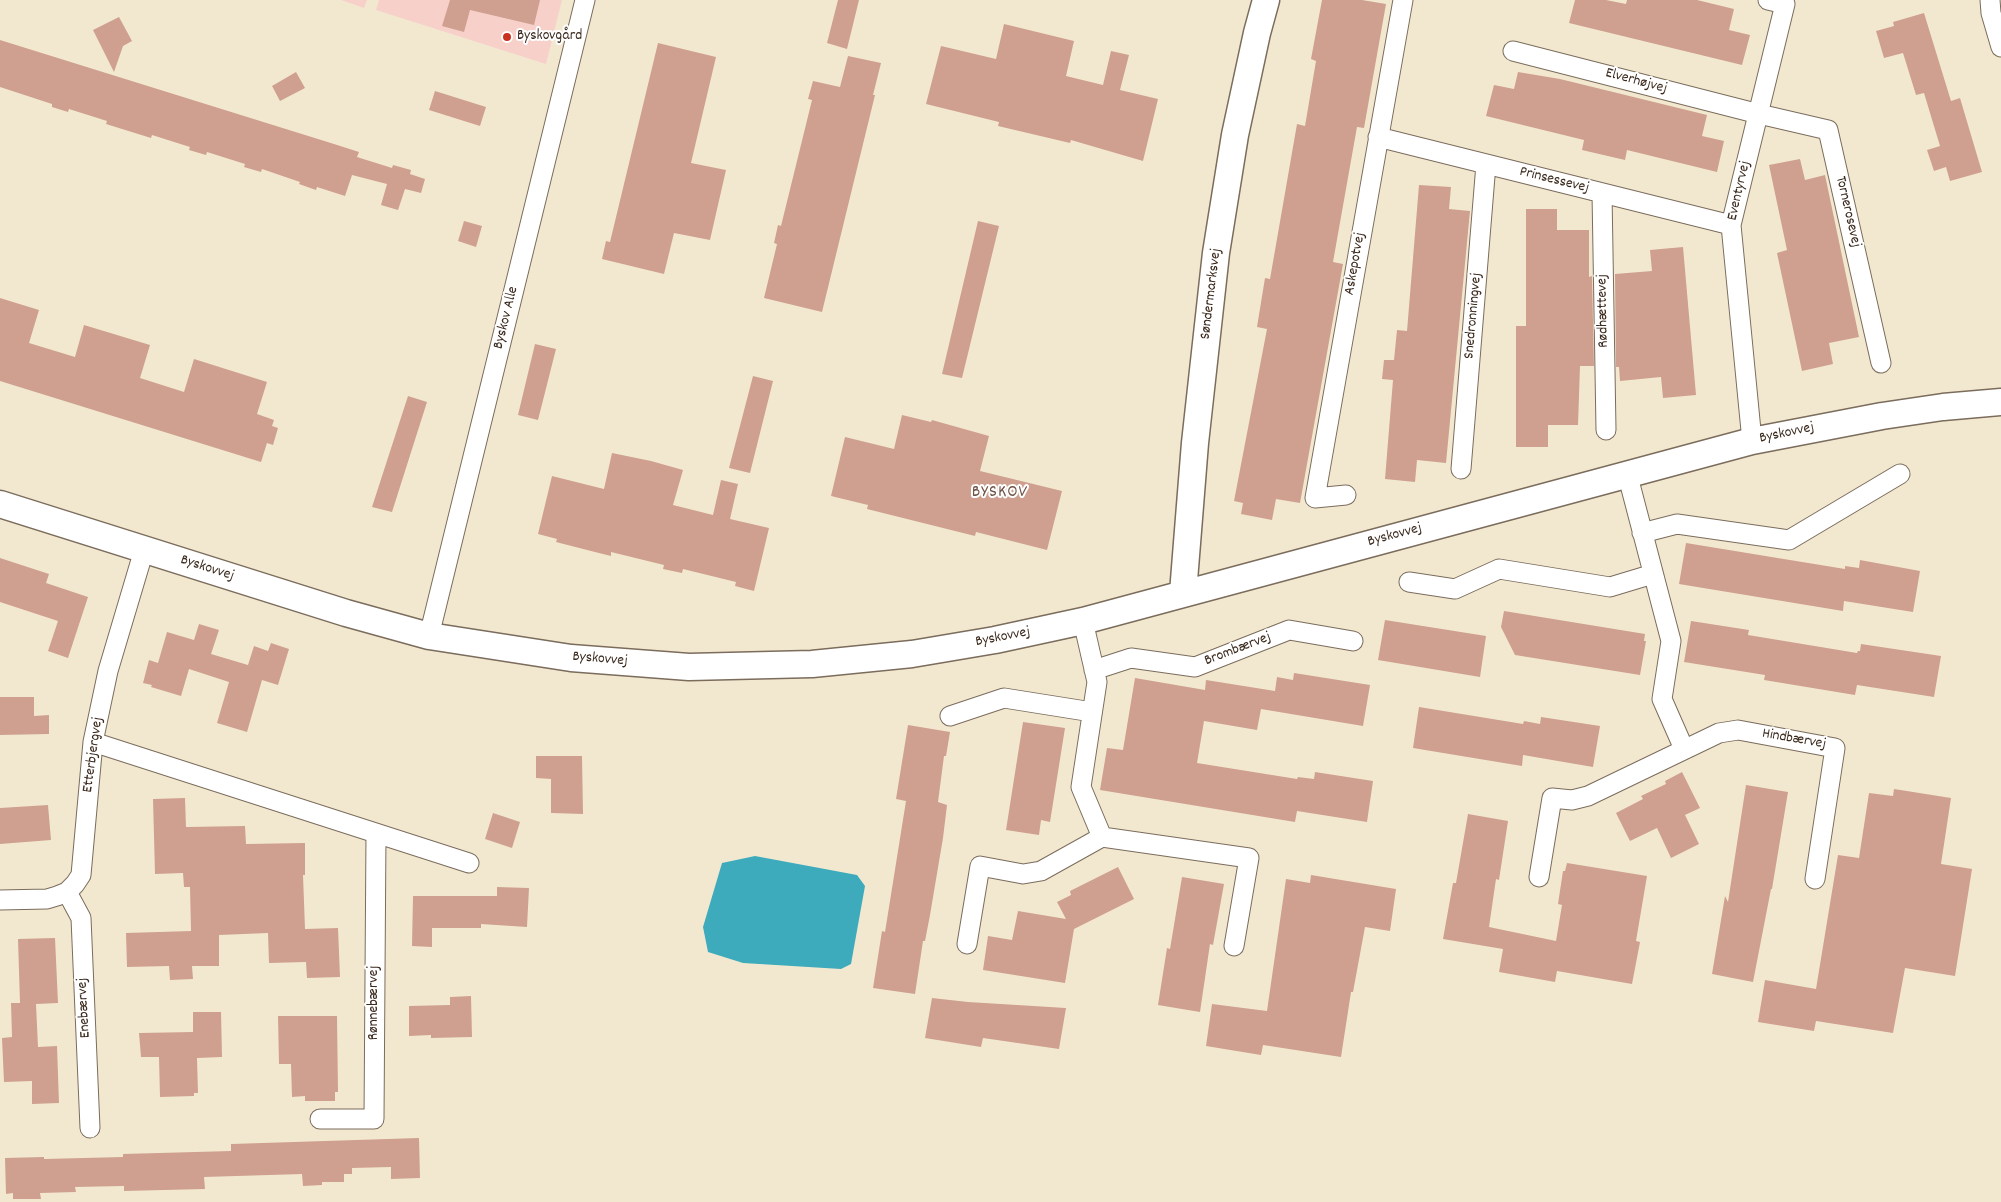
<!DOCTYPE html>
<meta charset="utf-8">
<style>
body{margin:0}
canvas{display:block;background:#f2e8d0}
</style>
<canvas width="2001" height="1202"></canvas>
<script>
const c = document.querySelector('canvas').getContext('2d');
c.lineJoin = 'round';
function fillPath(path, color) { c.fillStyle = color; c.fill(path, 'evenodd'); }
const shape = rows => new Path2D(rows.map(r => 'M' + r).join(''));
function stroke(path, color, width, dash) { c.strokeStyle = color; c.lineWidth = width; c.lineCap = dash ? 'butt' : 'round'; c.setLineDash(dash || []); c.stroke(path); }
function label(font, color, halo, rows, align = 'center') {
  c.font = font + ' Dekko,sans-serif'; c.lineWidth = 4; c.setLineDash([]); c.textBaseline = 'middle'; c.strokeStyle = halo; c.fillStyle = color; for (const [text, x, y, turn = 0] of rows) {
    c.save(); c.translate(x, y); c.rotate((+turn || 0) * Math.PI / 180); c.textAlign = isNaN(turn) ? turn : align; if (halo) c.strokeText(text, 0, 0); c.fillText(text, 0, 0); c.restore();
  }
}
const built = shape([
 [341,0,367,0,364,8],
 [379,0,562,0,546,64,376,10]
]);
const water = shape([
 [755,856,857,875,865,886,851,964,841,969,743,963,708,952,703,927,722,863]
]);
const building = shape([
 [450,0,540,0,534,25,470,10,464,32,442,26],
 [838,0,859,0,847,49,827,43],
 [1322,0,1362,0,1386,4,1364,128,1357,127,1333,262,1343,264,1300,503,1276,499,1272,520,1241,514,1243,503,1234,501,1267,329,1257,327,1265,278,1270,279,1297,124,1305,126,1316,61,1311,59],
 [1575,0,1606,0,1626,4,1627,0,1697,0,1734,9,1729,30,1750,35,1742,65,1569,23],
 [1924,13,1951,101,1960,98,1982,172,1950,181,1946,167,1934,171,1927,150,1940,146,1924,93,1916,95,1903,53,1884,58,1876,31,1894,26,1893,22],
 [119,17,132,41,123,46,114,72,93,30],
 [1004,24,1074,41,1066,76,1103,85,1111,51,1129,55,1120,90,1158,99,1143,161,1071,140,1070,143,998,126,999,122,926,104,941,46,996,59],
 [0,40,334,144,359,152,357,157,392,168,393,165,411,170,410,174,425,179,421,193,405,189,398,210,381,205,387,184,352,175,345,196,317,187,316,190,299,184,300,182,262,169,261,172,244,167,245,164,207,152,206,155,189,150,190,147,152,135,151,138,106,124,107,121,69,109,68,112,52,107,52,104,0,87],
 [658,43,716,57,691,163,726,170,710,240,674,233,664,274,602,259,606,241,610,242],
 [848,56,881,63,873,95,875,95,822,312,764,298,777,244,774,243,778,225,781,226,812,100,808,99,813,81,840,87],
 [296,72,305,88,280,101,272,86],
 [1518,72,1560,79,1707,115,1702,136,1724,141,1717,172,1627,150,1625,160,1582,150,1584,140,1486,116,1494,85,1514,89],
 [435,91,486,107,480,126,429,110],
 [1800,159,1805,180,1825,175,1859,337,1829,343,1833,364,1802,371,1777,253,1787,250,1769,165],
 [1419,185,1451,187,1449,209,1470,211,1446,463,1417,460,1415,482,1385,479,1393,380,1382,379,1384,360,1394,360,1397,330,1407,331],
 [1526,209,1557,209,1557,230,1589,230,1589,277,1592,276,1594,366,1580,366,1578,425,1548,425,1548,447,1516,447,1516,326,1526,326],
 [464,221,482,226,476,247,458,241],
 [978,221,999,226,962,378,942,374],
 [1683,247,1696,395,1663,398,1661,377,1620,381,1619,367,1616,367,1615,274,1652,271,1650,250],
 [0,298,39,310,29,343,75,357,84,325,150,345,140,378,184,392,194,359,267,382,257,414,274,420,272,426,278,428,273,445,267,443,261,462,0,381],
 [535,344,556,349,538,420,518,415],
 [753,376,773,381,750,473,729,468],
 [408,396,427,402,392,512,372,507],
 [902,415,931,422,932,420,989,436,980,471,1062,491,1047,550,976,532,975,536,867,509,868,505,831,496,845,437,894,449],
 [612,453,651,461,683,470,673,505,713,515,721,480,738,484,730,519,769,528,754,591,735,586,736,582,683,569,682,573,663,569,664,565,611,552,611,556,591,551,556,542,557,539,538,534,552,476,604,489],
 [1686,543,1845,569,1845,566,1859,568,1860,560,1920,571,1913,612,1844,601,1843,611,1679,584],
 [0,558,49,574,46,583,88,597,68,658,48,651,58,621,0,602],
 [1504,611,1645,634,1644,641,1646,641,1640,675,1515,655,1501,627],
 [1385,620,1486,636,1480,677,1378,660],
 [1691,621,1749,630,1748,635,1857,653,1858,651,1860,651,1861,644,1941,656,1934,697,1857,685,1855,695,1764,680,1765,675,1684,662],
 [199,624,219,630,211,654,248,665,254,646,268,651,271,643,289,649,278,685,262,680,247,732,217,723,229,682,189,669,181,696,151,687,152,685,143,683,149,660,158,663,167,632,194,640],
 [1294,673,1370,685,1363,726,1261,709,1257,730,1204,721,1197,763,1297,779,1298,777,1314,779,1315,772,1373,781,1367,822,1297,811,1295,822,1100,790,1107,748,1123,750,1135,678,1205,690,1206,680,1275,691,1277,677,1293,680],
 [0,697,34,697,34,716,49,715,49,734,0,735],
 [1419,707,1523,724,1524,721,1540,724,1541,717,1600,726,1593,767,1523,755,1522,766,1413,748],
 [1023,722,1065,728,1050,822,1041,820,1039,835,1006,830],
 [908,725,950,732,946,756,944,756,938,802,947,805,943,838,930,915,925,941,923,941,915,994,873,988,882,931,885,932,906,801,896,799],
 [536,756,582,756,583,814,551,813,551,779,536,778],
 [1682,772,1700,808,1685,815,1699,844,1671,858,1657,828,1630,841,1616,813,1643,799,1641,796,1666,784,1665,781],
 [1746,785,1788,792,1772,889,1771,889,1753,982,1712,974,1725,896,1728,902],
 [1894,789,1951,798,1941,864,1972,869,1955,976,1905,968,1893,1033,1816,1021,1814,1031,1758,1022,1765,980,1816,989,1838,855,1859,858,1869,793,1893,796],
 [185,798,186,827,245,826,246,844,305,843,305,875,303,875,305,929,338,928,340,977,307,978,306,962,269,963,268,933,219,935,219,966,192,966,193,979,170,980,169,966,127,967,126,933,191,931,190,887,184,887,183,873,155,874,153,799],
 [48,805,51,840,0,844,0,808],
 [493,813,520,822,512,848,485,839],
 [1468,814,1508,821,1499,880,1496,879,1489,927,1556,941,1562,905,1558,904,1563,871,1565,871,1567,863,1647,876,1636,941,1640,942,1632,984,1557,971,1555,982,1499,972,1503,949,1443,939,1453,883,1456,883],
 [1118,867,1134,899,1074,929,1065,983,983,970,988,936,1012,940,1018,911,1066,919,1057,902,1071,895,1070,891],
 [1311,875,1396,889,1390,931,1365,927,1353,992,1351,992,1341,1057,1263,1045,1261,1055,1206,1046,1212,1004,1267,1011,1286,879,1310,883],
 [1182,877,1224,884,1213,945,1210,944,1200,1012,1158,1005,1167,948,1170,949],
 [497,887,529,888,527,927,481,924,481,928,432,928,432,947,412,946,413,896,497,896],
 [55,938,58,1003,36,1004,38,1047,57,1046,59,1103,32,1104,32,1081,4,1082,2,1038,12,1037,11,1003,20,1003,18,939],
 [471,996,472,1037,431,1038,431,1035,409,1036,409,1006,450,1005,450,997],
 [932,998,968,1002,1066,1008,1059,1049,983,1038,981,1047,925,1038],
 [193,1012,221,1012,222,1057,197,1058,198,1093,194,1093,194,1096,160,1097,159,1057,141,1057,139,1033,193,1032],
 [278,1016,337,1016,338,1092,335,1092,335,1101,305,1101,305,1096,292,1097,291,1064,279,1064],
 [419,1138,420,1178,391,1179,391,1167,352,1168,352,1174,344,1174,344,1182,322,1182,322,1185,303,1186,302,1174,204,1177,205,1189,124,1191,124,1186,75,1187,76,1192,40,1193,41,1199,13,1199,13,1193,6,1194,5,1158,44,1157,44,1159,123,1157,123,1154,231,1151,231,1144]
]);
const street = shape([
 [1990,0,1991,13,2001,47],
 [1513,51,1759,114,1828,130,1881,363],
 [1378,137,1731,225],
 [1602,193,1606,430],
 [1752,441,1731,225,1785,4,1768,0],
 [1461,469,1486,164],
 [1627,473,1671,641,1662,699,1684,749],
 [1346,495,1315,498,1403,0],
 [1642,533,1677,524,1789,540,1900,474],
 [1409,582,1455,589,1499,569,1610,587,1653,574],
 [1083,621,1097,682,1081,787,1102,837],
 [429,636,585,0],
 [1094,670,1131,658,1195,667,1289,630,1353,641],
 [950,716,1004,698,1092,712],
 [93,742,469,863],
 [1539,877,1552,798,1572,800,1588,796,1719,733,1738,730,1835,748,1815,879],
 [67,892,81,918,90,1128],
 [0,900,47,899,57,896,67,892,75,884,81,875,93,742,108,671,144,550],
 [967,944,980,866,1023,874,1041,871,1102,837,1249,858,1234,946],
 [320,1119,374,1119,376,833]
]);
const secondary = shape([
 [0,504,346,613,429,636,571,658,689,667,812,664,912,654,995,640,1083,621,1752,441,1882,416,1943,407,2001,402],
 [1183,593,1195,443,1216,253,1235,135,1257,33,1266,0]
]);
const markers = [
 [507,37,5,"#c8321e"]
];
const poiNames = [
 ["Byskovgård",517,37]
];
const streetNames = [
 ["Elverhøjvej",1636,82,15],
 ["Prinsessevej",1554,181,14],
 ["Eventyrvej",1740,191,-77],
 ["Tornerosevej",1847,212,77],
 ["Askepotvej",1356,264,-80],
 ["Søndermarksvej",1212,294,-83],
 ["Rødhættevej",1604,311,-91],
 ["Snedronningvej",1474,316,-85],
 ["Byskov Alle",507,318,-76],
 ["Byskovvej",1787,434,-12],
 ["Byskovvej",1395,536,-15],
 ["Byskovvej",207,569,18],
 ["Byskovvej",1003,638,-11],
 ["Brombærvej",1238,650,-21],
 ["Byskovvej",600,660,5],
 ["Hindbærvej",1794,740,10],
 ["Etterbjergvej",94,755,-82],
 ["Rønnebærvej",375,1003,-90],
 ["Enebærvej",85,1008,-93]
];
const quarterNames = [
 ["BYSKOV",1000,494]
];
fillPath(built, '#f7d0ca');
fillPath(water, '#3eabbd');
fillPath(building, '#cfa08f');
stroke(street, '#7b6c5c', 21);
stroke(secondary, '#7b6c5c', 29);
stroke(street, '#fff', 19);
stroke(secondary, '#fff', 26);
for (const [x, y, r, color] of markers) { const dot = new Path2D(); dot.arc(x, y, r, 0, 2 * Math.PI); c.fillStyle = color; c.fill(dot); stroke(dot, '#fff', 2); }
label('15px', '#3b2a1e', '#fff', poiNames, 'left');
label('15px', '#3b2a1e', '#fff', streetNames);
c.letterSpacing = '1px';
label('18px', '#6f5346', '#fff', quarterNames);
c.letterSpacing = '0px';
</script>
